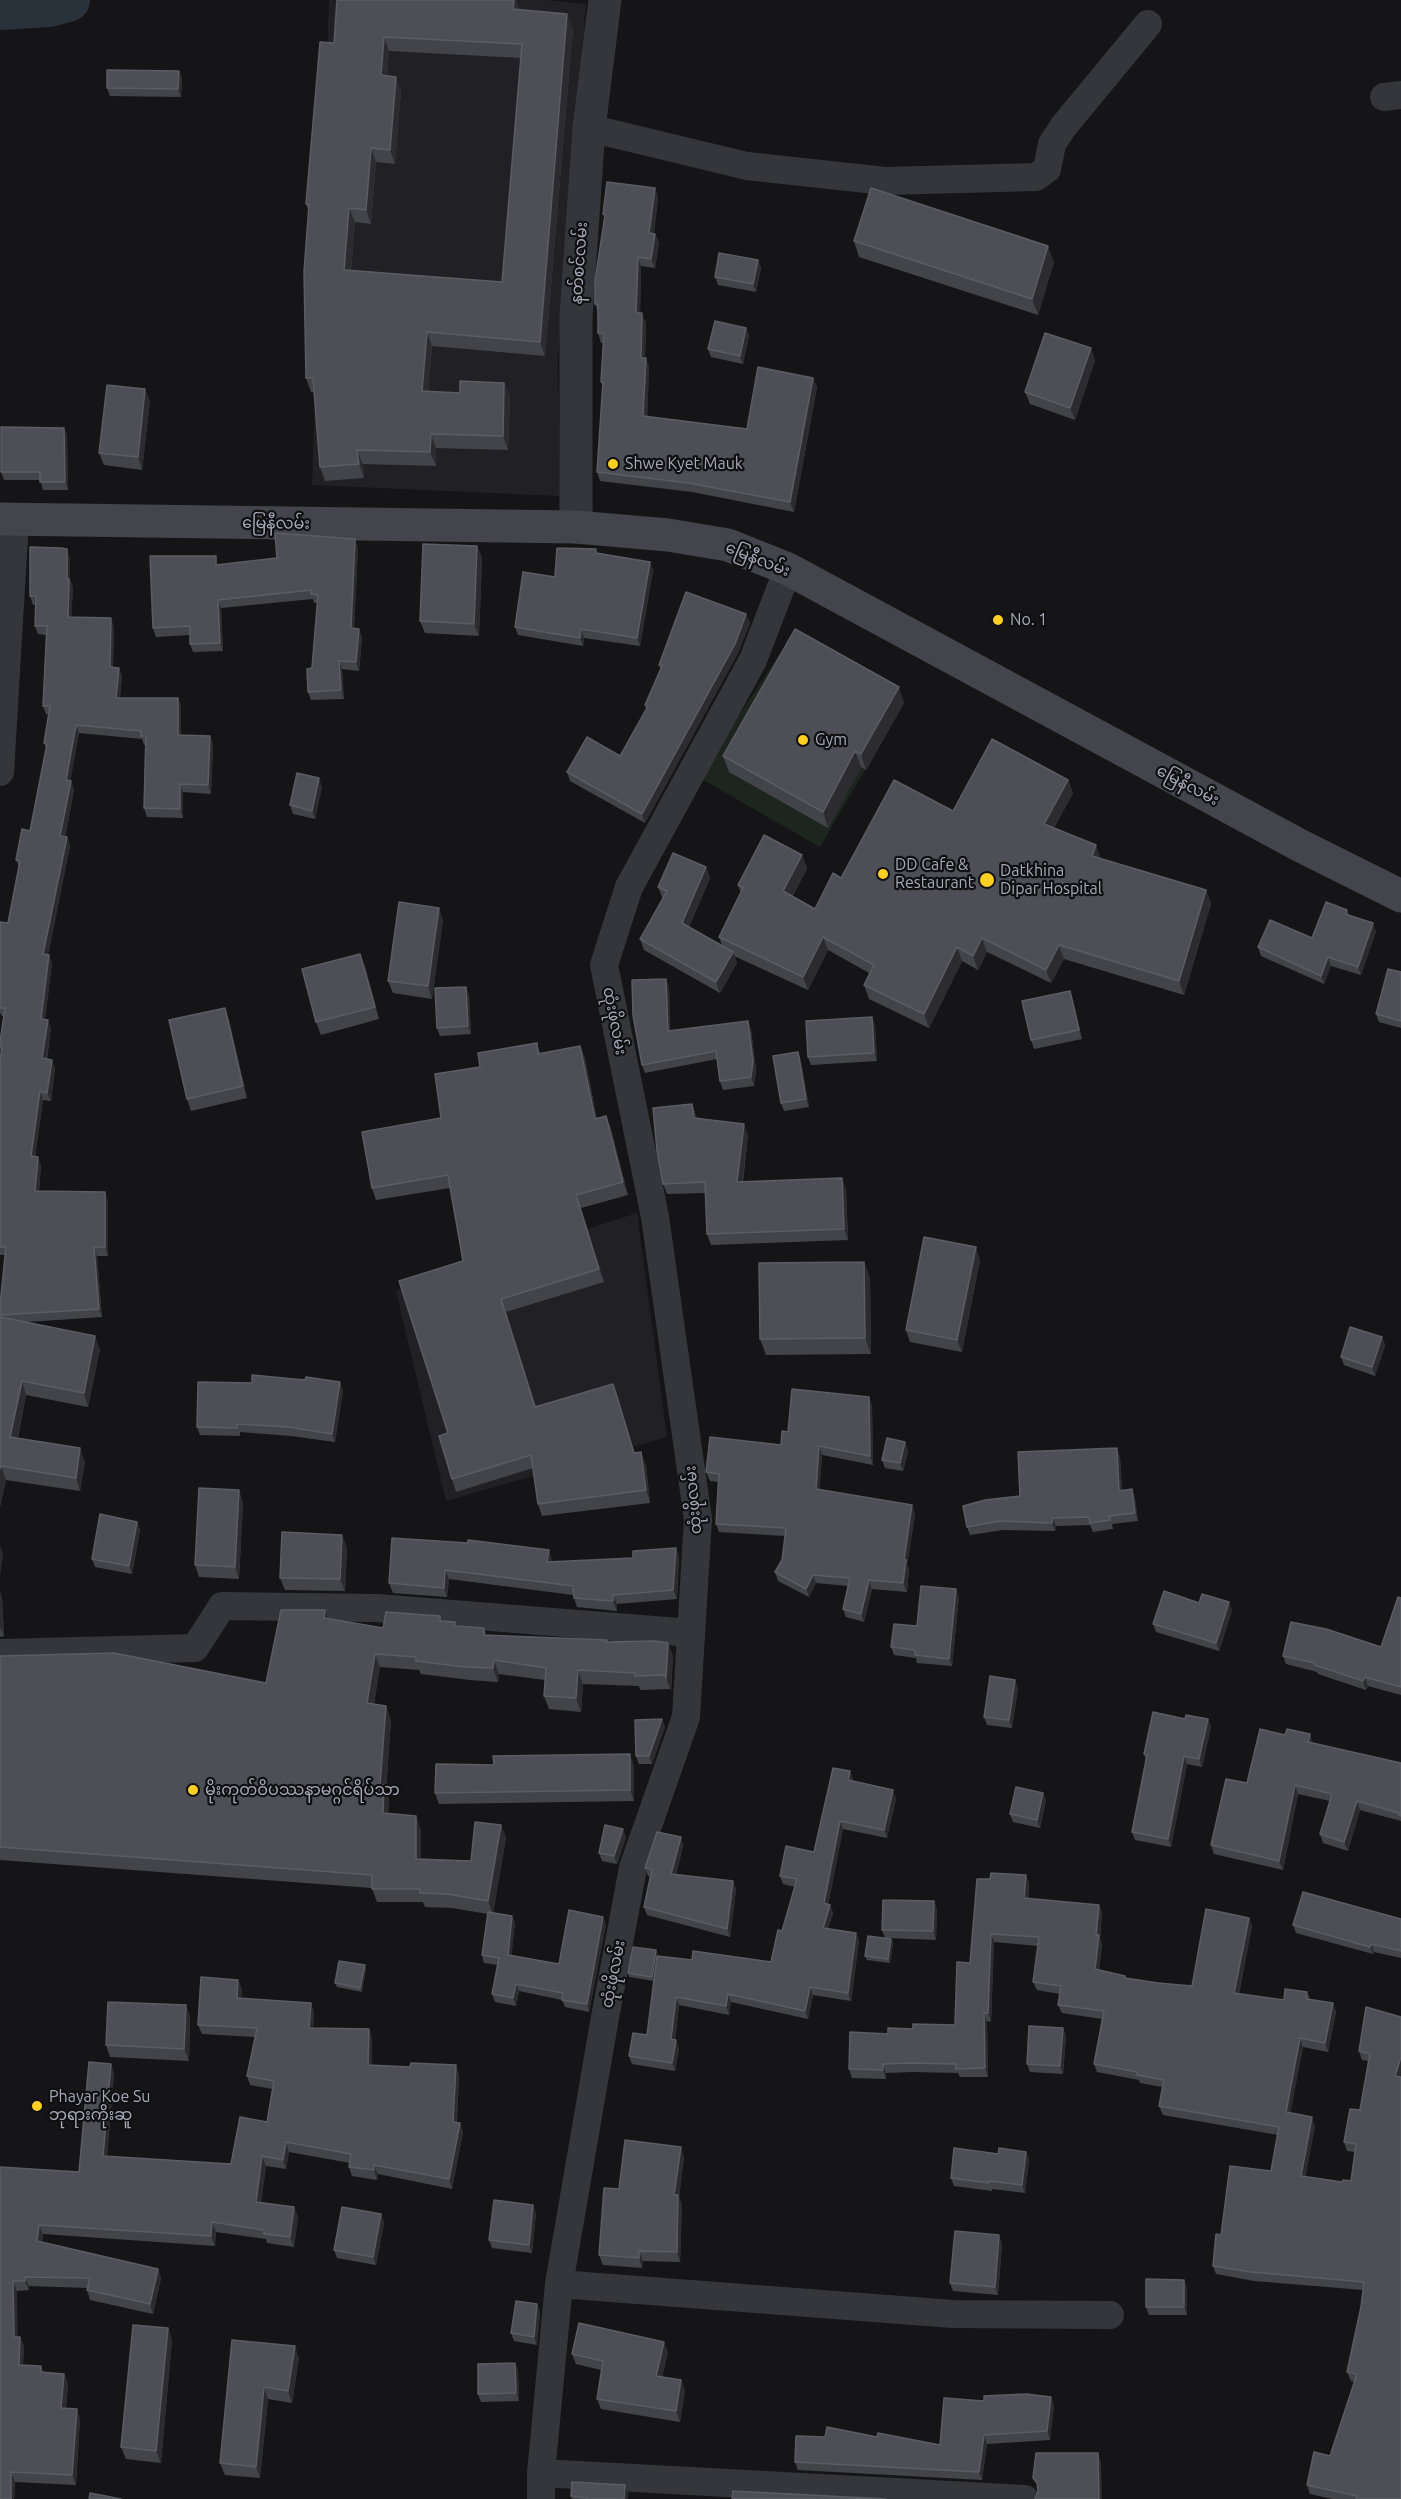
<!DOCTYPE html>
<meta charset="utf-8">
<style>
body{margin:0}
canvas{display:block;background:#151416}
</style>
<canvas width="1401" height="2499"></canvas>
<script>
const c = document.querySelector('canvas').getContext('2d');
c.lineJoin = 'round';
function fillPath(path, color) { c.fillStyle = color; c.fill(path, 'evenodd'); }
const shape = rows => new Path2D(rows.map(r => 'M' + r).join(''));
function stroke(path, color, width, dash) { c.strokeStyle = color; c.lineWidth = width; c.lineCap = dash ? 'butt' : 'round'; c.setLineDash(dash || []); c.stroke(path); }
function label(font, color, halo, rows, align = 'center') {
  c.font = font + ' Ubuntu,"Noto Sans Myanmar",sans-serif'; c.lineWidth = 4.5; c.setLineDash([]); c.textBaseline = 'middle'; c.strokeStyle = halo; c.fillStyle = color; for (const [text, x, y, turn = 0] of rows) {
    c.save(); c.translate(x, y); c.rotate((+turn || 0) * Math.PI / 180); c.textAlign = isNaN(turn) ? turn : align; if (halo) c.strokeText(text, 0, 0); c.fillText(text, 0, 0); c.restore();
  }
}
const built = shape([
 [329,0,545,0,586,4,558,358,560,496,312,485],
 [637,1213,667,1437,446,1501,396,1291]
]);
const green = shape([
 [789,640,904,703,820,847,698,777]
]);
const river = shape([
 [0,8,49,5,68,0]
]);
const minor = shape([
 [1384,97,1401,95],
 [589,128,747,166,885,181,1036,177,1047,169,1052,144,1063,127,1148,24],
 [0,772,15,520],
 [0,1653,195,1648,222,1606,377,1608,691,1633],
 [559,2284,953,2314,1110,2315],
 [541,2473,1025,2499],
 [541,2499,541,2473,559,2284,604,2023,633,1868,686,1717,698,1519,655,1217,604,965,629,887,753,660,788,569]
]);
const tertiary = shape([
 [576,527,576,316,589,128,605,0]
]);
const secondary = shape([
 [0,519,576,527,668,535,728,545,788,569,1299,845,1401,896]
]);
const wall = shape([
 [337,0,516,0,519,10,573,28,545,356,432,346,428,391,460,393,504,383,510,397,508,450,436,448,436,466,363,464,364,478,325,481,320,467,314,392,311,392,306,378,309,212,306,204,334,43],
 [389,51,521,58,502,282,351,270,355,222,371,224,376,162,395,164,401,91,387,76],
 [179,71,182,79,181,97,110,96,107,88],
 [655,188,658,198,654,233,655,234,659,243,655,268,641,266,640,313,646,323,645,358,649,367,647,417,747,429,813,378,817,387,794,512,692,492,600,481,597,472,603,386,601,382,603,343,601,343,598,333,598,312,595,304,605,219,603,214],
 [854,241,1054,262,1038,315,859,257],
 [758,260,761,268,756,292,718,285,715,277],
 [746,328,749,336,743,364,711,357,708,349],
 [1095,360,1075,420,1030,404,1025,392],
 [150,401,142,470,104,465,99,453],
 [64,428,67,436,68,490,43,490,40,480,4,480,1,472],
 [477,546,482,558,479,636,425,633,420,621],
 [358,547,354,628,362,637,359,671,342,669,344,699,311,700,308,692,312,668,317,603,314,603,313,599,221,608,223,651,193,652,190,644,190,635,156,637,153,628,219,565,277,558],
 [598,553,650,562,653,570,640,646,584,638,583,646,518,635,515,627,555,577],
 [70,558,70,580,73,587,71,617,114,627,113,667,122,676,120,698,178,698,181,707,181,735,210,736,213,745,211,794,183,792,183,818,147,817,144,808,145,745,144,745,142,739,79,733,70,781,74,790,65,837,67,837,70,846,48,954,52,963,45,1019,51,1028,47,1059,55,1068,51,1101,43,1100,35,1157,41,1166,39,1191,108,1201,108,1256,97,1256,102,1317,27,1322,100,1349,88,1407,26,1395,18,1438,85,1462,80,1491,6,1480,0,1507,0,1315,5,1255,0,1255,0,1060,1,1052,0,1048,0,1042,4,1016,2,1016,0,1013,0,922,8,923,19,867,16,860,30,831,46,749,44,743,49,715,46,714,43,706,46,635,38,634,35,626,36,605,33,605,30,596],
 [750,623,738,653,645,823,570,781,567,772,620,756,646,709,645,705,661,669,659,665],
 [904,703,866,770,861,767,828,828,729,772,723,756],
 [1068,780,1073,793,1054,828,1101,859,1206,890,1211,904,1184,995,1064,959,1051,983,987,952,978,970,962,961,929,1028,869,999,864,985,869,973,828,950,808,990,734,956,737,963,720,993,644,950,640,939,663,899,658,887,706,867,710,878,689,927,722,945,719,937,741,893,738,885,802,855,807,869,792,897,815,909,841,878,953,811],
 [322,787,315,819,293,814,290,805],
 [1347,910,1349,915,1376,931,1361,975,1331,966,1324,984,1261,956,1258,947,1312,938],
 [443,920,432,999,393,993,388,981],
 [365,966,379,1019,321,1035,316,1022],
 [1401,972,1401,1028,1379,1022,1376,1014],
 [669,987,670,1030,751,1029,756,1070,754,1086,723,1090,720,1081,717,1059,645,1073,642,1065],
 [469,995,471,1034,440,1036,437,1028],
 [1073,1000,1082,1039,1034,1049,1031,1040],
 [225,1008,229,1020,247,1098,191,1111,187,1099],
 [875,1025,877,1061,811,1065,808,1057],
 [537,1043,540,1053,580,1046,585,1058,597,1119,606,1116,611,1129,628,1195,581,1208,604,1282,506,1312,536,1407,618,1397,634,1453,646,1465,650,1503,542,1516,538,1504,533,1468,456,1492,452,1479,448,1433,463,1261,450,1188,376,1200,372,1188,441,1118,480,1067],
 [798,1052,801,1061,809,1107,784,1111,781,1103],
 [692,1104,697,1119,748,1135,743,1182,846,1189,848,1240,711,1245,707,1234,706,1193,667,1194,663,1184],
 [980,1260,962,1352,910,1342,906,1330],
 [864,1262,870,1278,871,1354,766,1355,760,1339],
 [1382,1337,1385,1345,1375,1376,1344,1365,1341,1357],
 [343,1391,335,1442,291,1436,240,1432,240,1436,200,1435,197,1427],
 [869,1397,872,1406,873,1465,822,1455,819,1490,912,1505,915,1514,907,1565,909,1569,907,1592,872,1589,864,1622,846,1617,843,1609,848,1586,816,1583,809,1597,778,1581,775,1572,782,1560,785,1536,719,1532,716,1524,718,1482,710,1481,706,1472,781,1445,788,1432],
 [905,1442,908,1451,903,1471,885,1468,882,1460],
 [1120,1457,1122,1491,1135,1498,1138,1521,1112,1524,1113,1529,1093,1532,1090,1525,1056,1526,1055,1531,1003,1530,970,1535,967,1527,1020,1496],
 [243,1502,239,1579,199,1577,195,1565],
 [137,1522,140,1530,132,1574,95,1567,92,1559],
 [392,1538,552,1560,552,1562,633,1558,676,1548,679,1557,677,1599,617,1604,617,1611,577,1607,573,1595,449,1579,447,1597,393,1593,389,1583],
 [347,1547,345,1591,285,1590,280,1578],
 [0,1592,2,1598,4,1636,0,1637],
 [959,1597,952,1666,917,1663,916,1658,894,1655,891,1647],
 [1401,1598,1401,1695,1368,1686,1366,1690,1318,1674,1317,1672,1286,1664,1283,1656,1381,1647],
 [1199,1603,1232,1610,1219,1651,1156,1632,1153,1624],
 [325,1610,328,1619,383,1628,442,1621,455,1622,456,1626,484,1628,486,1635,607,1642,668,1643,673,1656,671,1691,670,1689,640,1690,639,1686,583,1684,581,1712,549,1709,544,1696,545,1680,499,1674,498,1682,470,1680,421,1674,419,1670,380,1667,374,1704,391,1720,386,1791,389,1799,388,1814,421,1830,421,1859,471,1861,501,1825,506,1838,493,1913,512,1916,515,1923,511,1955,559,1964,606,1924,589,2012,565,2007,562,2000,519,1991,516,2006,495,2002,492,1994,498,1965,484,1963,482,1955,488,1914,452,1908,425,1907,423,1902,377,1902,372,1888,0,1860,0,1656,266,1683],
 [1018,1688,1012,1728,987,1725,984,1717],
 [662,1719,665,1727,652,1764,639,1764,636,1756],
 [1185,1719,1208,1719,1211,1727,1202,1767,1187,1764,1171,1847,1135,1840,1132,1832,1146,1760,1144,1754],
 [1313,1743,1401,1763,1401,1821,1360,1810,1348,1851,1323,1843,1320,1834,1330,1801,1298,1794,1283,1870,1214,1854,1211,1845,1247,1783],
 [494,1765,634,1766,634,1801,439,1804,435,1793],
 [850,1771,853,1780,852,1781,896,1799,887,1838,843,1829,828,1905,830,1905,833,1913,828,1929,856,1933,859,1941,851,2001,813,1995,808,2019,731,2002,729,2015,679,2005,675,2040,679,2049,675,2071,632,2064,629,2056,647,2035,654,1981,629,1977,628,1973,658,1954,657,1956,692,1960,771,1962,782,1931,795,1887,783,1884,780,1876,814,1852],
 [1043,1793,1046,1801,1040,1828,1013,1822,1010,1814],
 [626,1837,617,1864,602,1861,599,1853],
 [681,1837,683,1846,676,1875,733,1881,736,1889,730,1937,647,1915,644,1907,651,1876,648,1876,645,1868],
 [1026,1875,1029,1884,1028,1899,1099,1905,1102,1913,1100,1939,1102,1944,1099,1970,1126,1978,1158,1983,1192,1986,1249,1918,1252,1926,1239,1994,1284,2000,1307,1992,1310,1999,1333,2003,1336,2012,1328,2052,1303,2047,1290,2113,1315,2126,1305,2177,1342,2182,1351,2181,1355,2152,1347,2151,1344,2142,1360,2110,1368,2061,1362,2060,1359,2051,1366,2007,1400,2077,1401,2499,1332,2499,1310,2494,1307,2485,1330,2456,1355,2382,1351,2381,1347,2372,1361,2307,1363,2290,1254,2281,1216,2274,1213,2266,1221,2235,1271,2171,1278,2135,1163,2115,1159,2106,1162,2087,1140,2083,1139,2080,1097,2072,1094,2064,1102,2019,1062,2013,1058,2005,1060,1994,1037,1990,1033,1982,1038,1946,994,1942,991,2022,987,2021,988,2077,960,2077,958,2073,912,2072,886,2073,886,2079,852,2078,849,2069,888,2034,913,2029,955,2025,990,1879],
 [934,1901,937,1910,936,1940,887,1938,891,1939,893,1943,890,1963,867,1960,865,1956,885,1938,882,1930],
 [1401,1919,1401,1958,1374,1952,1373,1954,1296,1933,1293,1925],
 [366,1969,362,1992,337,1987,335,1983],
 [242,1989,241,1998,311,2003,314,2013,313,2028,369,2029,372,2039,372,2065,410,2067,456,2065,459,2075,457,2122,460,2123,463,2132,452,2189,378,2174,377,2180,352,2176,349,2167,350,2163,289,2152,286,2169,266,2166,261,2202,294,2207,298,2217,294,2247,267,2243,266,2239,216,2232,215,2246,43,2234,42,2242,158,2269,161,2278,153,2314,90,2300,87,2290,88,2288,29,2286,29,2290,17,2291,17,2337,20,2337,24,2346,23,2365,41,2366,43,2372,64,2374,68,2384,66,2409,80,2419,76,2485,15,2482,14,2499,0,2499,0,2167,79,2172,111,2064,114,2074,107,2156,231,2164,267,2122,272,2089,250,2085,247,2076,255,2037,202,2034,198,2025],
 [186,2005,190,2017,189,2061,110,2057,106,2045],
 [1063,2028,1066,2036,1063,2074,1030,2072,1027,2064],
 [1026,2152,1029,2160,1025,2193,992,2189,992,2191,954,2186,951,2178,998,2154],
 [684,2157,679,2197,682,2205,680,2262,643,2261,642,2268,603,2265,599,2255,619,2189],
 [536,2213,532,2253,492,2248,489,2240],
 [381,2214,384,2223,376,2265,337,2258,334,2250],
 [1002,2244,998,2295,953,2291,950,2283],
 [1187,2288,1187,2315,1149,2315,1146,2307],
 [537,2304,540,2313,537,2345,514,2341,511,2333],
 [168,2328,172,2340,161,2463,126,2459,121,2447],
 [232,2340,299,2358,292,2403,268,2399,260,2478,225,2475,220,2463],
 [668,2352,662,2377,681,2380,685,2390,680,2422,601,2409,597,2399,601,2370,576,2364,572,2354],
 [515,2363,518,2371,519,2401,481,2402,478,2394],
 [984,2401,1054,2405,1050,2440,987,2444,982,2480,798,2470,795,2462,877,2437,940,2445],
 [625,2485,628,2494,628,2499,572,2499,571,2496]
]);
const shadedWall = shape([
 [514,0,516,0,519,9,518,23,513,9],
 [567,14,573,28,545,356,540,342],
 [384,37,389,51,386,89,381,75],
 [179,71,182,79,181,97,178,89],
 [396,77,401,91,395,164,390,150],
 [371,148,376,162,371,224,366,210],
 [655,188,658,198,653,242,649,233],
 [349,208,355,222,350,283,344,270],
 [655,234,659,243,655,268,651,259],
 [1048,246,1054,262,1038,315,1032,299],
 [638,257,641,266,640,322,636,313],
 [758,260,761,268,756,292,753,284],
 [642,313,646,323,645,367,641,358],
 [746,328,749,336,743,364,740,356],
 [427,332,432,346,427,405,422,391],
 [1091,348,1095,360,1075,420,1070,408],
 [646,358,649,367,647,426,643,416],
 [813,378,817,387,794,512,790,502],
 [504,383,510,397,508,450,503,436],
 [145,389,150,401,142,470,138,457],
 [64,428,67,436,68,490,65,482],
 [431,434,436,448,436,466,430,452],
 [357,450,363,464,364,478,359,464],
 [355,539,358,547,354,636,351,628],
 [477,546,482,558,479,636,474,624],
 [67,549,70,558,70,580,73,587,71,626,68,617],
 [650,562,653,570,640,646,637,638],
 [218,600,221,608,223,651,220,643],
 [746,614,750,623,738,653,645,823,642,814],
 [111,618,114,627,113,675,110,667],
 [359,629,362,637,359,671,356,662],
 [581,629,584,638,583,646,580,638],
 [339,661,342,669,344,699,341,690],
 [119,668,122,676,119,706,116,698],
 [899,687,904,703,866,770,861,754],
 [178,698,181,707,181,744,178,735],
 [76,725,79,733,69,789,66,780],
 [210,736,213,745,211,794,208,785],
 [855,751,861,767,828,828,823,812],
 [319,778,322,787,315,819,312,811],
 [1068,780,1073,793,1049,837,1044,824],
 [71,781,74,790,64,845,60,836],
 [180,784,183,792,183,818,180,809],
 [67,837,70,846,47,962,43,954],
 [1096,845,1101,859,1092,856],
 [802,855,807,869,788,905,783,891],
 [706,867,710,878,686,934,682,923],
 [1206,890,1211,904,1184,995,1179,981],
 [439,908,443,920,432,999,428,986],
 [1373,923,1376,931,1361,975,1358,967],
 [823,937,828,950,808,990,803,977],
 [982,938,987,952,978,970,973,956],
 [1059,945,1064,959,1051,983,1046,970],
 [957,947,962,961,929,1028,924,1014],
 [733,952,737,963,720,993,716,982],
 [360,954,365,966,379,1019,375,1007],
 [49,955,52,963,44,1027,41,1019],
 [1328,957,1331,966,1324,984,1321,976],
 [666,979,669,987,671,1039,668,1031],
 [466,987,469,995,471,1034,468,1026],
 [1070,991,1073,1000,1082,1039,1079,1030],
 [225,1008,229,1020,247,1098,243,1086],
 [872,1017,875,1025,877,1061,874,1053],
 [48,1020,51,1028,45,1067,42,1058],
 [748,1021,751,1029,756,1070,754,1086,751,1077],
 [580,1046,585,1058,599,1132,595,1119],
 [798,1052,801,1061,809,1107,806,1099],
 [52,1060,55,1068,51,1101,47,1093],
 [40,1091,43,1100,34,1165,31,1156],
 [692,1104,696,1115,698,1129,694,1118],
 [606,1116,611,1129,628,1195,623,1182],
 [744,1124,748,1135,741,1193,737,1182],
 [38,1157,41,1166,38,1200,35,1191],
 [842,1178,846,1189,848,1240,844,1229],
 [105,1192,108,1201,108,1256,105,1247],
 [576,1195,581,1208,604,1282,599,1269],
 [94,1247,97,1256,102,1317,99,1309],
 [976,1247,980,1260,962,1352,957,1340],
 [864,1262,870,1278,871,1354,865,1338],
 [501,1299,506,1312,540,1420,535,1407],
 [95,1336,100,1349,88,1407,84,1393],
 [1382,1337,1385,1345,1375,1376,1372,1367],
 [22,1381,26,1395,15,1450,10,1437],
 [340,1382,343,1391,335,1442,332,1434],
 [613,1384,618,1397,638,1466,634,1453],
 [869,1397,872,1406,873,1465,870,1456],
 [905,1442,908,1451,903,1471,900,1463],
 [819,1446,822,1455,819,1498,816,1489],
 [80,1448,85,1462,80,1491,76,1478],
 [1117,1448,1120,1457,1122,1500,1119,1491],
 [641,1452,646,1465,650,1503,646,1490],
 [1,1466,6,1480,0,1507,0,1469],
 [1132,1489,1135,1498,1138,1521,1135,1513],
 [239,1490,243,1502,239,1579,235,1567],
 [912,1505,915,1514,907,1565,909,1569,907,1592,903,1583,904,1560],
 [1053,1518,1056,1526,1055,1531,1052,1523],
 [137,1522,140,1530,132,1574,129,1566],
 [342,1535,347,1547,345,1591,340,1579],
 [0,1546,3,1553,0,1577],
 [676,1548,679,1557,677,1599,673,1590],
 [549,1550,552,1560,551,1572,547,1562],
 [445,1570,449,1579,447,1597,444,1588],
 [813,1575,816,1583,809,1597,806,1589],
 [869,1580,872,1589,864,1622,861,1614],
 [956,1589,959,1597,952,1666,949,1659],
 [0,1592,2,1598,4,1636,0,1627],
 [613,1595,617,1604,617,1611,613,1601],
 [1229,1602,1232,1610,1219,1651,1216,1643],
 [325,1610,330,1624,324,1618],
 [668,1643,673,1656,671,1691,666,1678],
 [375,1654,380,1667,372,1716,367,1703],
 [494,1660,499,1674,498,1682,493,1668],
 [578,1670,583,1684,581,1712,576,1698],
 [1365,1677,1368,1686,1366,1690,1363,1681],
 [1015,1680,1018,1688,1012,1728,1009,1720],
 [386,1706,391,1720,386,1791,389,1799,387,1827,383,1813,380,1785],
 [662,1719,665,1727,652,1764,649,1756],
 [1208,1719,1211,1727,1202,1767,1199,1759],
 [1310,1734,1313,1743,1308,1742],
 [630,1754,634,1766,634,1801,630,1790],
 [1184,1756,1187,1764,1171,1847,1168,1839],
 [850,1771,853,1780,851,1789,848,1780],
 [1295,1785,1298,1794,1283,1870,1279,1861],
 [893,1790,896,1799,887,1838,884,1830],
 [1043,1793,1046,1801,1040,1828,1037,1820],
 [1357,1801,1360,1810,1348,1851,1344,1842],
 [416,1816,421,1830,421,1872,416,1859],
 [840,1821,843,1829,827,1911,824,1903],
 [501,1825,506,1838,493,1915,488,1901],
 [623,1829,626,1837,617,1864,614,1856],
 [681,1837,683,1846,674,1882,671,1874],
 [1026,1875,1029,1884,1028,1907,1024,1898],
 [733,1881,736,1889,730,1937,727,1929],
 [934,1901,937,1910,936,1940,933,1931],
 [830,1905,833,1913,826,1936,823,1928],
 [1099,1905,1102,1913,1100,1939,1102,1944,1098,1978,1095,1969],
 [512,1916,515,1923,511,1962,508,1955],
 [603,1917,606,1924,589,2012,587,2004],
 [1249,1918,1252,1926,1237,2002,1234,1993],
 [856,1933,859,1941,851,2001,848,1993],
 [991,1934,994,1942,991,2022,988,2013],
 [891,1939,893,1943,890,1963,888,1959],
 [1371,1944,1374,1952,1373,1954,1370,1947],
 [656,1950,658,1954,654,1981,652,1977],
 [365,1965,366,1969,362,1992,360,1988],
 [238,1980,242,1989,241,2007,237,1998],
 [516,1984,519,1991,516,2006,513,1998],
 [810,1987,813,1995,808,2019,805,2011],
 [728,1994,731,2002,729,2015,726,2006],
 [676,1997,679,2005,674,2048,671,2039],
 [311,2003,314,2013,313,2038,309,2028],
 [1333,2003,1336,2012,1328,2052,1325,2043],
 [186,2005,190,2017,189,2061,184,2049],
 [984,2013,987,2021,988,2077,985,2068],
 [1063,2028,1066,2036,1063,2074,1060,2066],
 [369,2029,372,2039,372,2075,368,2065],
 [1300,2038,1303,2047,1289,2121,1286,2112],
 [676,2040,679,2049,675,2071,672,2063],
 [1401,2057,1401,2075,1398,2085,1395,2076],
 [111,2064,114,2074,106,2165,103,2156],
 [883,2064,886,2073,886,2079,883,2070],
 [456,2065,459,2075,456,2131,453,2122],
 [1312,2117,1315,2126,1304,2185,1301,2176],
 [460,2123,463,2132,452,2189,449,2179],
 [286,2142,289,2152,286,2169,283,2160],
 [681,2147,684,2157,679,2197,682,2205,680,2262,677,2252,674,2195],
 [1026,2152,1029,2160,1025,2193,1022,2185],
 [262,2156,266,2166,260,2211,256,2202],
 [374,2165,378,2174,377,2180,374,2170],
 [533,2205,536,2213,532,2253,529,2245],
 [294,2207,298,2217,294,2247,290,2237],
 [381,2214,384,2223,376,2265,373,2257],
 [212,2222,216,2232,215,2246,211,2236],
 [39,2225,43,2234,40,2251,37,2241],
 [999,2235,1002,2244,998,2295,995,2287],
 [639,2251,643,2261,642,2268,639,2258],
 [158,2269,161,2278,153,2314,150,2304],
 [25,2277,29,2286,29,2290,25,2281],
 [1184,2280,1187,2288,1187,2315,1184,2307],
 [13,2281,17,2291,18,2346,14,2337],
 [537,2304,540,2313,537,2345,534,2337],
 [168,2328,172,2340,161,2463,156,2451],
 [20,2337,24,2346,22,2374,19,2365],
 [664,2342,668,2352,660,2386,656,2376],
 [295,2346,299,2358,292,2403,288,2391],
 [515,2363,518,2371,519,2401,516,2393],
 [64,2374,68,2384,65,2418,61,2408],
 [681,2380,685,2390,680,2422,676,2411],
 [264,2387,268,2399,260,2478,256,2467],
 [1051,2397,1054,2405,1050,2440,1047,2431],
 [77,2409,80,2419,76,2485,72,2475],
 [984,2435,987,2444,982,2480,979,2472],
 [1098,2453,1101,2462,1102,2499,1099,2499],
 [11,2472,15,2482,14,2499,11,2499],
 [625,2485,628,2494,628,2499,624,2499]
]);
const building = shape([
 [337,0,514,0,513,9,567,14,540,342,427,332,422,391,460,393,460,381,504,383,503,436,431,434,430,452,357,450,359,464,320,467,313,378,306,378,304,272,309,205,306,204,320,42,334,43,337,0],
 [384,37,522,44,502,282,344,270,349,208,366,210,371,148,390,150,396,77,381,75,384,37],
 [107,70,179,71,178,89,107,88,107,70],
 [607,182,655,188,649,233,655,234,651,259,638,257,636,313,642,313,641,358,646,358,643,416,747,429,758,367,813,378,790,502,688,483,597,472,603,382,601,382,604,333,598,333,598,304,595,304,595,281,605,215,603,214,607,182],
 [871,188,1048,246,1032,299,854,241,871,188],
 [719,253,758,260,753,284,715,277,719,253],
 [715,321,746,328,740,356,708,349,715,321],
 [1045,333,1091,348,1070,408,1025,392,1045,333],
 [107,385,145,389,138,457,99,453,107,385],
 [1,427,64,428,65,482,40,482,40,472,1,472,1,427],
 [275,533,355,539,351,628,359,629,356,662,339,661,341,690,308,692,307,669,312,668,318,595,311,594,312,590,218,600,220,643,190,644,190,626,153,628,150,556,216,556,216,565,277,558,275,533],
 [423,544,477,546,474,624,420,621,423,544],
 [30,547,61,548,67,549,67,579,69,579,68,617,111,618,110,667,119,668,116,698,178,698,178,735,210,736,208,785,180,784,180,809,144,808,146,736,141,736,141,731,76,725,66,780,71,781,60,836,67,837,43,954,49,955,41,1019,48,1020,42,1058,52,1060,47,1093,40,1091,31,1156,38,1157,35,1191,105,1192,105,1247,94,1247,99,1309,0,1315,0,1305,6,1247,0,1247,0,1060,2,1047,0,1046,0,1042,5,1008,0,1008,0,922,8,923,20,861,16,860,22,829,30,831,47,744,44,743,50,706,43,706,47,626,35,626,36,596,30,596,30,547],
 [557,548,596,549,596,553,650,562,637,638,581,629,580,638,515,627,523,572,555,577,557,548],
 [686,592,746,614,735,644,642,814,567,772,587,737,620,756,648,706,645,705,662,666,659,665,686,592],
 [795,629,899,687,861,754,855,751,823,812,723,756,795,629],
 [992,739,1068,780,1044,824,1096,845,1092,856,1206,890,1179,981,1059,945,1046,970,982,938,973,956,957,947,924,1014,864,985,874,965,823,937,803,977,719,937,743,888,738,885,764,835,802,855,783,891,815,909,833,873,841,878,894,780,953,811,992,739],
 [297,773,319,778,312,811,290,805,297,773],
 [673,853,706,867,682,923,733,952,716,982,640,939,667,891,658,887,673,853],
 [399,902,439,908,428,986,388,981,399,902],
 [1326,902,1347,910,1345,914,1373,923,1358,967,1328,957,1321,976,1258,947,1270,920,1312,938,1326,902],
 [360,954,375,1007,316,1022,302,969,360,954],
 [1388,969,1401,972,1401,1021,1376,1014,1388,969],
 [666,979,668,1031,748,1021,753,1061,751,1077,720,1081,716,1051,642,1065,633,1015,632,980,666,979],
 [466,987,468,1026,437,1028,435,988,466,987],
 [1070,991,1079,1030,1031,1040,1022,1001,1070,991],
 [225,1008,243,1086,187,1099,169,1020,225,1008],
 [872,1017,874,1053,808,1057,806,1021,872,1017],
 [537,1043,538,1054,580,1046,595,1119,606,1116,623,1182,576,1195,599,1269,501,1299,535,1407,613,1384,634,1453,641,1452,646,1490,538,1504,531,1455,452,1479,439,1436,448,1433,399,1281,463,1261,448,1175,372,1188,362,1132,441,1118,435,1074,480,1067,478,1053,537,1043],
 [798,1052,806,1099,781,1103,773,1056,798,1052],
 [692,1104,694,1118,744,1124,737,1182,842,1178,844,1229,707,1234,705,1182,663,1184,657,1151,653,1108,692,1104],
 [924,1237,976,1247,957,1340,906,1330,924,1237],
 [864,1262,865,1338,760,1339,759,1263,864,1262],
 [0,1317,95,1336,84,1393,22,1381,10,1437,80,1448,76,1478,1,1466,0,1469,0,1317],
 [1350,1327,1382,1337,1372,1367,1341,1357,1350,1327],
 [252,1375,305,1380,306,1377,340,1382,332,1434,288,1427,237,1424,237,1428,197,1427,198,1382,252,1383,252,1375],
 [792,1389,869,1397,870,1456,819,1446,816,1489,912,1505,904,1560,906,1560,903,1583,869,1580,861,1614,843,1609,850,1578,813,1575,806,1589,775,1572,782,1560,786,1528,716,1524,719,1474,706,1472,710,1437,781,1445,782,1431,788,1432,792,1389],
 [887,1438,905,1442,900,1463,882,1460,887,1438],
 [1117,1448,1119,1491,1132,1489,1135,1513,1109,1516,1110,1520,1090,1523,1089,1517,1053,1518,1052,1523,1000,1521,967,1527,963,1506,985,1500,1020,1496,1018,1452,1117,1448],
 [199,1488,239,1490,235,1567,195,1565,199,1488],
 [100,1514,137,1522,129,1566,92,1559,100,1514],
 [282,1532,342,1535,340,1579,280,1578,282,1532],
 [392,1538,468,1543,468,1540,549,1550,547,1562,633,1558,633,1551,676,1548,673,1590,613,1595,613,1601,574,1598,573,1586,445,1570,444,1588,389,1583,392,1538],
 [921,1586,956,1589,949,1659,915,1655,915,1650,891,1647,894,1624,917,1626,921,1586],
 [1164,1591,1199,1603,1202,1594,1229,1602,1216,1643,1153,1624,1164,1591],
 [1398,1597,1401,1598,1401,1687,1365,1677,1363,1681,1315,1665,1315,1663,1283,1656,1291,1622,1326,1629,1381,1647,1398,1597],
 [281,1610,325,1610,324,1618,383,1628,386,1612,440,1616,440,1621,455,1622,454,1626,484,1628,484,1635,607,1640,606,1642,655,1641,668,1643,666,1678,665,1675,635,1676,635,1673,578,1670,576,1698,544,1696,546,1668,494,1660,493,1668,465,1667,416,1661,416,1657,375,1654,367,1703,386,1706,380,1785,384,1785,383,1813,416,1816,416,1859,471,1861,475,1822,501,1825,488,1901,447,1894,420,1893,420,1889,372,1889,372,1875,0,1847,0,1656,114,1653,266,1683,281,1610],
 [990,1676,1015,1680,1009,1720,984,1717,990,1676],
 [1153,1712,1185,1719,1186,1715,1208,1719,1199,1759,1184,1756,1168,1839,1132,1832,1147,1755,1144,1754,1153,1712],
 [662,1719,649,1756,636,1756,635,1720,662,1719],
 [1260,1729,1285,1735,1287,1729,1310,1734,1308,1742,1401,1763,1401,1816,1399,1815,1399,1813,1357,1801,1344,1842,1320,1834,1332,1794,1295,1785,1279,1861,1211,1845,1226,1779,1247,1783,1260,1729],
 [630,1754,630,1790,435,1793,436,1764,494,1765,493,1756,630,1754],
 [833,1768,850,1771,848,1780,893,1790,884,1830,840,1821,824,1903,830,1905,823,1928,856,1933,848,1993,810,1987,805,2011,728,1994,726,2006,676,1997,671,2039,676,2040,672,2063,629,2056,633,2033,647,2035,657,1956,692,1960,693,1951,771,1962,778,1930,782,1931,797,1879,780,1876,786,1846,814,1852,833,1768],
 [1016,1787,1043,1793,1037,1820,1010,1814,1016,1787],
 [605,1825,623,1829,614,1856,599,1853,605,1825],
 [657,1832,681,1837,671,1874,733,1881,727,1929,644,1907,652,1869,645,1868,657,1832],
 [991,1873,1026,1875,1024,1898,1099,1905,1096,1935,1099,1935,1095,1969,1125,1976,1125,1978,1158,1983,1192,1986,1206,1909,1249,1918,1234,1993,1284,2000,1285,1989,1307,1992,1306,1999,1333,2003,1325,2043,1300,2038,1286,2112,1312,2117,1301,2176,1342,2182,1343,2180,1351,2181,1356,2144,1344,2142,1350,2109,1360,2110,1370,2054,1359,2051,1366,2007,1401,2017,1401,2057,1395,2076,1401,2077,1401,2499,1358,2499,1356,2498,1357,2496,1307,2485,1314,2452,1330,2456,1357,2374,1347,2372,1361,2307,1364,2282,1251,2272,1213,2266,1216,2234,1221,2235,1230,2166,1271,2171,1279,2127,1159,2106,1164,2080,1137,2075,1137,2072,1094,2064,1104,2011,1058,2005,1061,1986,1033,1982,1039,1937,991,1934,988,2013,984,2013,985,2068,956,2069,956,2064,909,2063,883,2064,883,2070,849,2069,850,2032,888,2034,888,2028,913,2029,913,2024,955,2025,957,1962,970,1963,977,1879,990,1879,991,1873],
 [1303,1892,1401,1919,1401,1951,1371,1944,1370,1947,1293,1925,1303,1892],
 [883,1900,934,1901,933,1931,882,1930,883,1900],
 [569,1910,603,1917,587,2004,562,2000,563,1993,516,1984,513,1998,492,1994,499,1958,482,1955,488,1912,512,1916,508,1955,559,1964,569,1910],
 [868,1936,891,1939,888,1959,865,1956,868,1936],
 [633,1947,656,1950,652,1977,628,1973,633,1947],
 [339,1961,365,1965,360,1988,335,1983,339,1961],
 [201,1977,238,1980,237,1998,311,2003,309,2028,369,2029,368,2065,410,2067,411,2063,456,2065,453,2122,460,2123,449,2179,374,2165,374,2170,349,2167,351,2154,286,2142,283,2160,262,2156,256,2202,294,2207,290,2237,264,2234,264,2230,212,2222,211,2236,39,2225,37,2241,158,2269,150,2304,87,2290,90,2278,25,2277,25,2281,13,2281,14,2337,20,2337,19,2365,41,2366,40,2372,64,2374,61,2408,77,2409,72,2475,11,2472,11,2499,0,2499,0,2167,79,2172,89,2062,111,2064,103,2156,231,2164,240,2117,267,2122,274,2081,247,2076,257,2028,198,2025,201,1977],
 [108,2002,186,2005,184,2049,106,2045,108,2002],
 [1029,2026,1063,2028,1060,2066,1027,2064,1029,2026],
 [625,2140,681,2147,674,2195,678,2195,677,2252,639,2251,639,2258,599,2255,604,2188,619,2189,625,2140],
 [954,2148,998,2154,999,2148,1026,2152,1022,2185,989,2181,989,2183,951,2178,954,2148],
 [494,2200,533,2205,529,2245,489,2240,494,2200],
 [342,2207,381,2214,373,2257,334,2250,342,2207],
 [955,2231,999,2235,995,2287,950,2283,955,2231],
 [1146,2279,1184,2280,1184,2307,1146,2307,1146,2279],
 [516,2301,537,2304,534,2337,511,2333,516,2301],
 [579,2323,664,2342,656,2376,681,2380,676,2411,597,2399,603,2361,572,2354,579,2323],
 [133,2325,168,2328,156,2451,121,2447,133,2325],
 [232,2340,295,2346,288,2391,264,2387,256,2467,220,2463,232,2340],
 [515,2363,516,2393,478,2394,478,2364,515,2363],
 [1026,2394,1051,2397,1047,2431,984,2435,979,2472,795,2462,796,2436,825,2437,827,2427,877,2437,878,2433,940,2445,944,2398,984,2401,984,2396,1026,2394],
 [1036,2453,1098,2453,1099,2499,1035,2499,1038,2491,1037,2483,1033,2478,1036,2453],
 [572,2482,625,2485,624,2499,586,2499,587,2498,571,2496,572,2482],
 [733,2491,886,2499,732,2499,733,2491],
 [90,2493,121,2499,89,2499,90,2493]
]);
const markers = [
 [613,464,6,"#ffcf24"],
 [998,620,6,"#ffcf24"],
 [803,740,6,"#ffcf24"],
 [883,874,6,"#ffcf24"],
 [987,880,8,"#ffcf24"],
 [193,1790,6,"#ffcf24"],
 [37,2106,6,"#ffcf24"]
];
const streetNames = [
 ["နတ်စင်လမ်း",579,263,-86],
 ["မြေနီလမ်း",276,523,1],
 ["မြေနီလမ်း",758,559,22],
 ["မြေနီလမ်း",1188,785,28],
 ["ထုံးဖိုလမ်း",615,1021,79],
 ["ထုံးဖိုလမ်း",693,1500,-95],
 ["ထုံးဖိုလမ်း",613,1974,-79]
];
const poiNames = [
 ["Shwe Kyet Mauk",625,464],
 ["No. 1",1010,620],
 ["Gym",815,740],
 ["DD Cafe &",895,865],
 ["Restaurant",895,883],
 ["Datkhina",1000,871],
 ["Dipar Hospital",1000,889],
 ["မိုးကုတ်ဝိပဿနာမဂ္ဂင်ရိပ်သာ",205,1790],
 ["Phayar Koe Su",49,2097],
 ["ဘုရားကိုးဆူ",49,2115]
];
fillPath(built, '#212024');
fillPath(green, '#1c251e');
stroke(river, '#29313b', 44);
stroke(minor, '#35353c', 28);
stroke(tertiary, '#35353c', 33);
stroke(secondary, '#43444c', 33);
fillPath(wall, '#43444a');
fillPath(shadedWall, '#2c2c30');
fillPath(building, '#4e4e56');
stroke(building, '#5c5c65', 1.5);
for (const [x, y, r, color] of markers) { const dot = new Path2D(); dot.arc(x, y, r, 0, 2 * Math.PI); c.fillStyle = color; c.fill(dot); stroke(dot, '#100f11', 2); }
label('16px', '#a5a8b8', '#100f11', streetNames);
label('16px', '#a5a8b8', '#100f11', poiNames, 'left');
</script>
